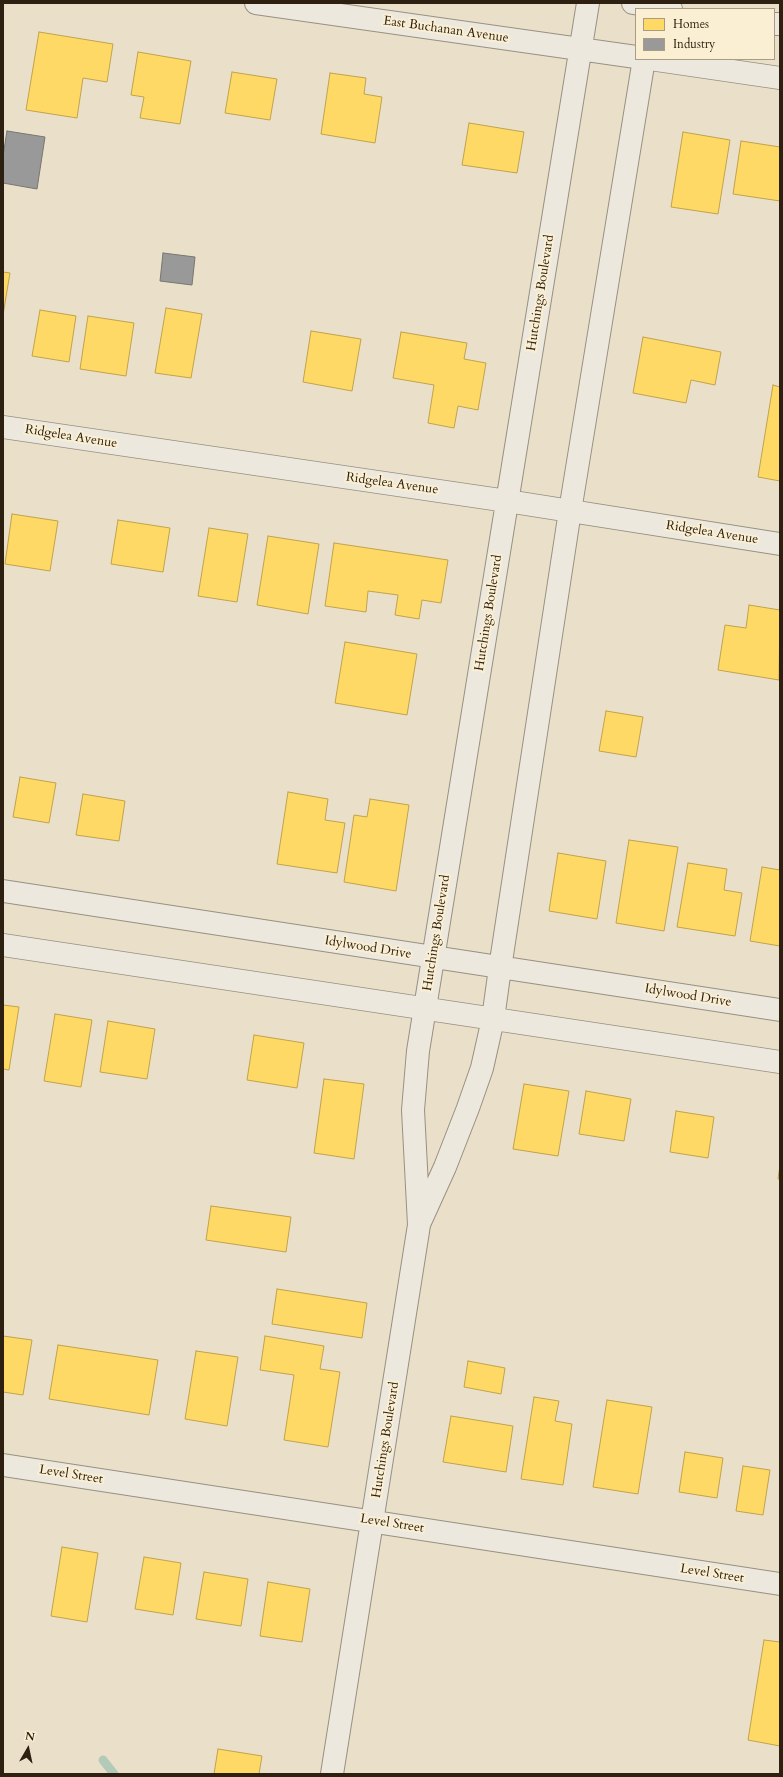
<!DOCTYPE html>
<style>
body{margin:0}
#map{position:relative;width:783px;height:1777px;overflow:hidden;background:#eae0c9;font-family:Cardo,serif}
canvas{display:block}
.frame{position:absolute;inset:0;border:4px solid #2e2010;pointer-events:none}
.legend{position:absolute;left:635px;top:8px;width:140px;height:52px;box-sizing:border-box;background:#faefd3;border:1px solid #a89c85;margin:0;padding:5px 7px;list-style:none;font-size:12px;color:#2e2010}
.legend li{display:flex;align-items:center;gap:8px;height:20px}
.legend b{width:20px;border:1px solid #a89c85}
.north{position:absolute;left:8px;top:1729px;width:40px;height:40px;-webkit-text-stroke:3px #faefd3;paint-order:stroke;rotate:9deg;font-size:11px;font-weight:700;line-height:16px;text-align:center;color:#2e2010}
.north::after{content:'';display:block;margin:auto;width:14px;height:18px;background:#2e2010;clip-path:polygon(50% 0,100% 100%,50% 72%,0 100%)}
</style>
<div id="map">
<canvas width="783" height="1777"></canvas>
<div class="frame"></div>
<ul class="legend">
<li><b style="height:11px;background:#ffd966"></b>Homes</li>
<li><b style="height:11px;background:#999"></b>Industry</li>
</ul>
<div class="north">N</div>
</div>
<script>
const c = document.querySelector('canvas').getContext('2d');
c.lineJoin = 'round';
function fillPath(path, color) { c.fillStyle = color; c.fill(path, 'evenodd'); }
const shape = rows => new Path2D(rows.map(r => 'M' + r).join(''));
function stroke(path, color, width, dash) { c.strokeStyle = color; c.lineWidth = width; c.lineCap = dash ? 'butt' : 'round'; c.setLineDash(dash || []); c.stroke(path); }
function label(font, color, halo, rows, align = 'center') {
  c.font = font + ' Cardo,serif'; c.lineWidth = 4; c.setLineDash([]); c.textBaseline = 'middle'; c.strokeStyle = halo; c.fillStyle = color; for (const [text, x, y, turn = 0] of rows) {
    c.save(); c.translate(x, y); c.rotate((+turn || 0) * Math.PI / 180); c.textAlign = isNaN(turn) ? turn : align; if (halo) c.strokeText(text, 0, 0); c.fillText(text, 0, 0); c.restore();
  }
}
const homes = shape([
 [39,32,113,44,107,82,83,78,77,118,26,110,39,32],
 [138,52,191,61,180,124,140,118,144,97,131,95,138,52],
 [232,72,277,79,270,120,225,113,232,72],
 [330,73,366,78,364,94,382,97,375,143,321,134,330,73],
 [469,123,524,132,517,173,462,165,469,123],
 [683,132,730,140,718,214,671,207,683,132],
 [741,141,780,147,780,201,733,194,741,141],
 [3,272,10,273,3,315,3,272],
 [166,308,202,314,191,378,155,373,166,308],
 [40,310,76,316,69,362,32,356,40,310],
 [88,316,134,323,126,376,80,369,88,316],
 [311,331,361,339,352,391,303,382,311,331],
 [401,332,467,343,464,359,486,363,478,410,458,406,454,428,428,423,434,385,393,378,401,332],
 [643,337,721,352,715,385,691,380,686,403,633,393,643,337],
 [773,385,780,387,780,481,758,477,773,385],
 [12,514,58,521,50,571,5,564,12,514],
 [118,520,170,528,163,572,111,564,118,520],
 [209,528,248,534,237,602,198,596,209,528],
 [268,536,319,544,308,614,257,605,268,536],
 [334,543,448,560,441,603,422,600,419,619,395,615,398,595,368,591,366,612,325,606,334,543],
 [749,605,780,610,779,680,718,670,725,625,746,628,749,605],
 [345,642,417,654,407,715,335,703,345,642],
 [606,711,643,717,636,757,599,751,606,711],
 [20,777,56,783,49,823,13,817,20,777],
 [288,792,328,799,325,820,345,823,337,873,277,864,288,792],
 [83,794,125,801,119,841,76,835,83,794],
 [370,799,409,805,396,891,344,882,354,815,367,817,370,799],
 [629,840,678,847,664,931,616,923,629,840],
 [558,853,606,861,597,919,549,911,558,853],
 [688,863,727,869,724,890,742,893,735,936,677,927,688,863],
 [762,867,780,870,780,946,750,941,762,867],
 [3,1005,19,1007,9,1070,3,1069,3,1005],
 [55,1014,92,1020,81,1087,44,1081,55,1014],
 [108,1021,155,1029,147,1079,100,1072,108,1021],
 [254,1035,304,1043,297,1088,247,1080,254,1035],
 [324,1079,364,1084,354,1159,314,1153,324,1079],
 [524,1084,569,1091,558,1156,513,1149,524,1084],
 [586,1091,631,1099,624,1141,579,1134,586,1091],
 [676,1111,714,1117,708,1158,670,1152,676,1111],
 [780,1165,780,1179,778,1179,780,1165],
 [211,1206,291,1217,286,1252,206,1240,211,1206],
 [277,1289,367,1303,362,1338,272,1324,277,1289],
 [3,1336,32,1340,23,1395,3,1392,3,1336],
 [265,1336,324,1346,320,1369,340,1372,328,1447,284,1440,294,1375,260,1370,265,1336],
 [58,1345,158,1360,149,1415,49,1399,58,1345],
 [196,1351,238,1357,227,1426,185,1419,196,1351],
 [468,1361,505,1368,501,1394,464,1387,468,1361],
 [534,1397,559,1401,555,1421,572,1424,563,1485,521,1479,534,1397],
 [607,1400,652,1407,638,1494,593,1487,607,1400],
 [451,1416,513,1426,506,1472,443,1462,451,1416],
 [685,1452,723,1458,717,1498,679,1492,685,1452],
 [743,1466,770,1470,763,1515,736,1511,743,1466],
 [62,1547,98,1553,87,1622,51,1616,62,1547],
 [144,1557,181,1563,173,1615,135,1609,144,1557],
 [204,1572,248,1579,241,1626,196,1619,204,1572],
 [268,1582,310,1589,302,1642,260,1636,268,1582],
 [764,1640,780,1642,780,1746,748,1740,764,1640],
 [218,1749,262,1756,259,1774,214,1774,218,1749]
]);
const industry = shape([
 [7,131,45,137,37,189,3,183,3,156,7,131],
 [163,253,195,257,192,285,160,281,163,253]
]);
const stream = shape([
 [103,1760,114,1774]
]);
const street = shape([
 [256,3,636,57],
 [633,3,671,9],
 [774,24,780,24],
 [650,59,780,78],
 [3,427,507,501,780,544],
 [3,891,780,1010],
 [3,945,780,1062],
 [420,1222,445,1167,468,1108,482,1068,493,1019,500,968,570,511,644,59],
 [3,1465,780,1584],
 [332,1774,419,1225,413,1110,418,1051,588,3]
]);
const streetNames = [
 ["East Buchanan Avenue",446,30,8],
 ["Hutchings Boulevard",541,293,-81],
 ["Ridgelea Avenue",71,437,9],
 ["Ridgelea Avenue",392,484,8],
 ["Ridgelea Avenue",712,533,9],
 ["Hutchings Boulevard",489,613,-81],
 ["Hutchings Boulevard",437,933,-81],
 ["Idylwood Drive",368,948,9],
 ["Idylwood Drive",688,996,9],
 ["Hutchings Boulevard",386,1440,-81],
 ["Level Street",71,1475,9],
 ["Level Street",392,1524,9],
 ["Level Street",712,1574,9]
];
fillPath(homes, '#ffd966');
stroke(homes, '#c0a24c', 1);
fillPath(industry, '#999');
stroke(industry, '#797570', 1);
stroke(stream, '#b4cab8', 9);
stroke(street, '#989082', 24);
stroke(street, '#ede8dd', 22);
label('13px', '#2e2010', '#faefd3', streetNames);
</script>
